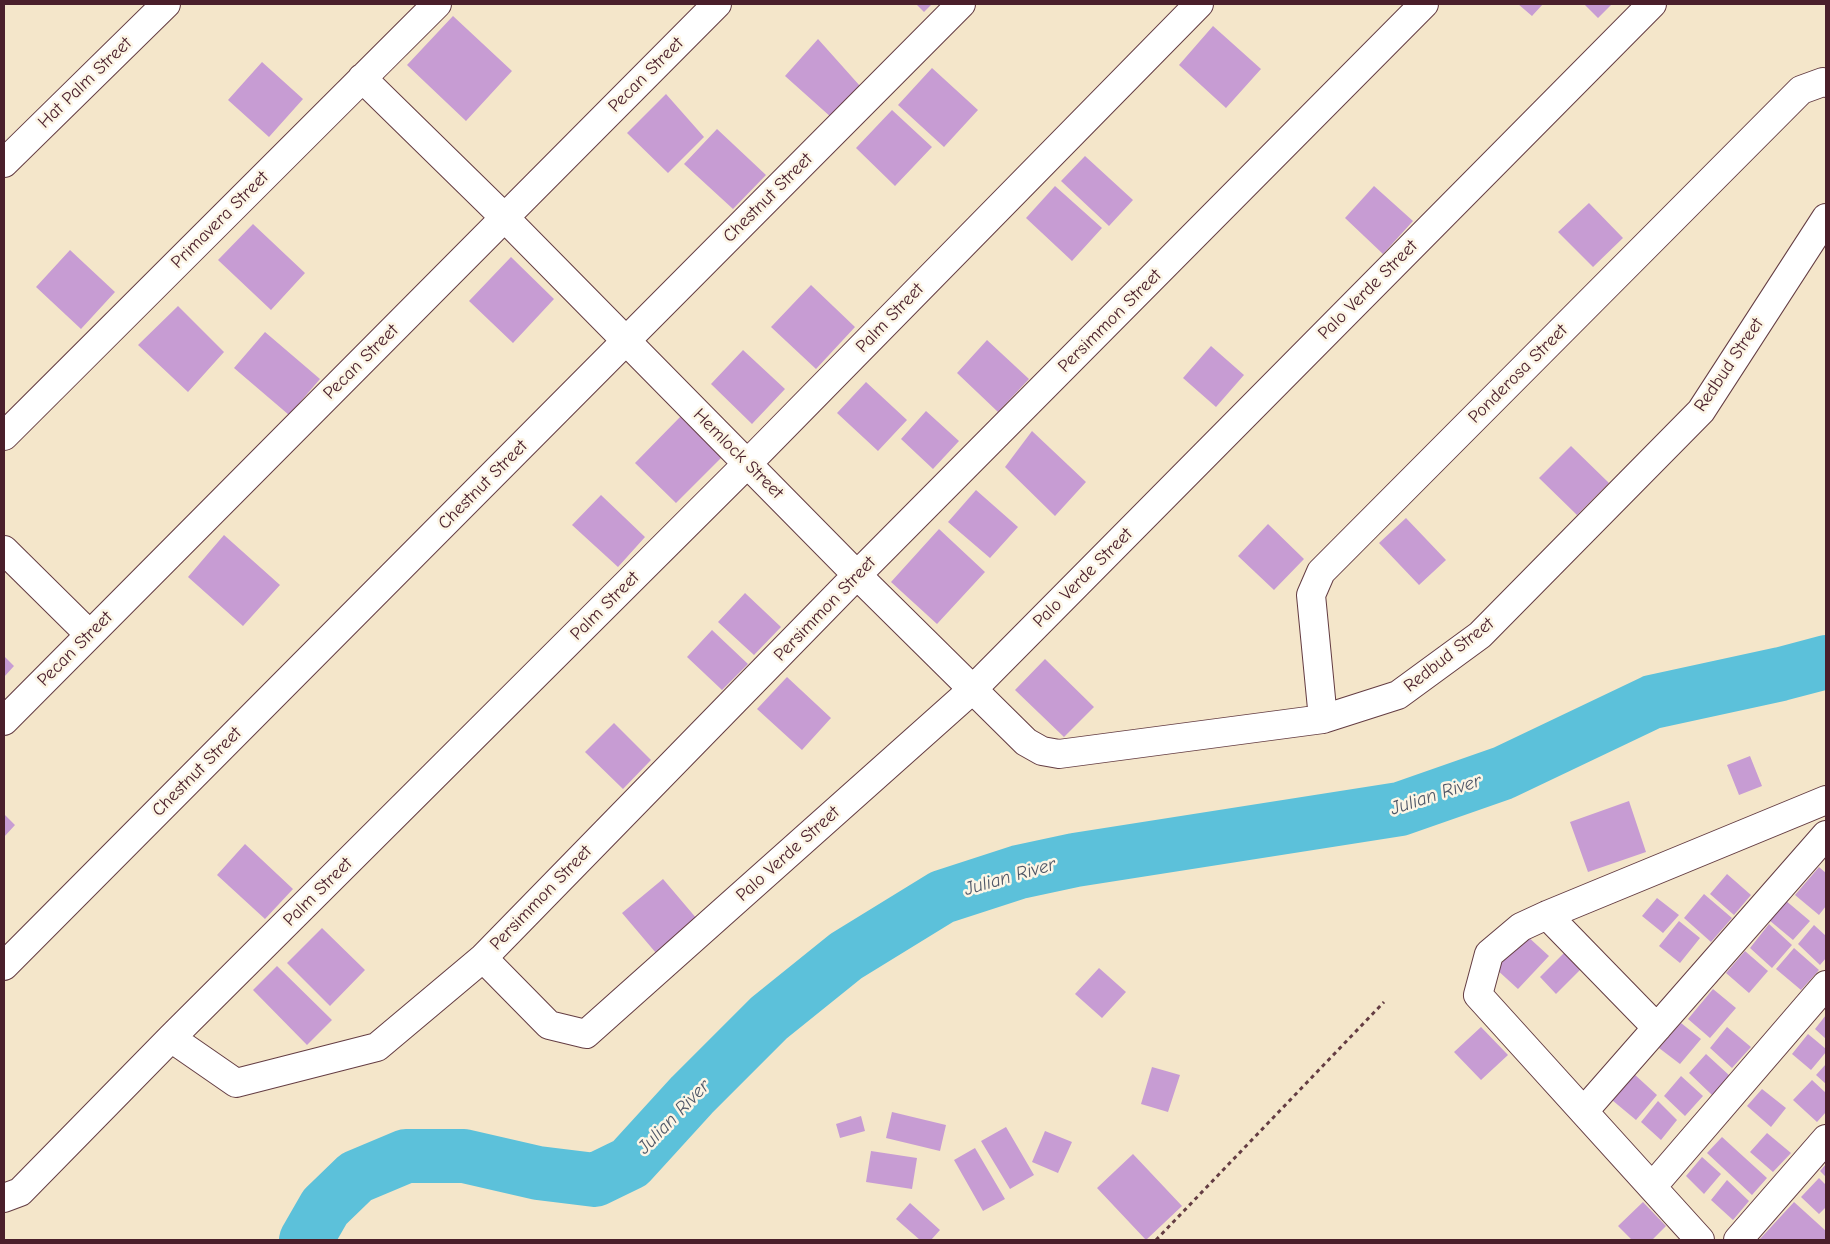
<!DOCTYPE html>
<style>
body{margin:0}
#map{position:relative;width:1830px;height:1244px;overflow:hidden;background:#f4e6ca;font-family:"Comic Neue",sans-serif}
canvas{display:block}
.frame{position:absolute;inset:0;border:5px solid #4a1f2b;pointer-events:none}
</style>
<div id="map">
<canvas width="1830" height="1244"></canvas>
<div class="frame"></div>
</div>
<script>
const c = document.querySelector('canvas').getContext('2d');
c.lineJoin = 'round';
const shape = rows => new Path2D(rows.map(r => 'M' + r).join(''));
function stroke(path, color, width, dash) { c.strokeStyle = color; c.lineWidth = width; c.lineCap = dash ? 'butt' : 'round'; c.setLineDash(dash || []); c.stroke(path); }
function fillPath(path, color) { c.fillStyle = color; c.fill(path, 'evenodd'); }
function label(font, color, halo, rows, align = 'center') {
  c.font = font + ' "Comic Neue",sans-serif'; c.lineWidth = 5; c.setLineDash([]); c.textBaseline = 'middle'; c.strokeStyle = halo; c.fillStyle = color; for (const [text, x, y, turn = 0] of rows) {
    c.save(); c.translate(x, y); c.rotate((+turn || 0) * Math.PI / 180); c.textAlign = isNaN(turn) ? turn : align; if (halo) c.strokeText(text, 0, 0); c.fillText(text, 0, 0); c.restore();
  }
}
const river = shape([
 [306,1240,325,1207,356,1177,406,1156,464,1156,538,1173,595,1180,630,1163,692,1095,769,1018,846,956,942,897,1019,872,1075,860,1400,809,1503,773,1652,702,1781,674,1826,662]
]);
const building = shape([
 [916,4,932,4,924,12],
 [1518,4,1543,4,1532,16],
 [1584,4,1612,4,1598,18],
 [453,16,512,71,466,121,407,65],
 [1213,26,1261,69,1226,108,1179,65],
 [818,39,860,86,832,118,785,76],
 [262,62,303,99,269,137,228,100],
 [932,68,978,110,944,147,898,105],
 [666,94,704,137,668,173,627,133],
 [892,110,932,147,895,186,856,148],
 [717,129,766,175,733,209,684,164],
 [1085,156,1133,200,1109,226,1061,181],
 [1055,186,1102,228,1072,261,1026,218],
 [1374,186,1413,221,1383,254,1345,218],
 [1589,203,1623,238,1593,267,1558,232],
 [253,224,305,273,271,310,218,260],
 [70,250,115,292,81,329,36,287],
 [511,257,554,299,513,343,469,301],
 [811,285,855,327,816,369,771,327],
 [178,306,224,352,188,392,138,345],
 [265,332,320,379,289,415,234,368],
 [987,340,1029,379,998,412,957,373],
 [1211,346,1244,375,1216,407,1183,378],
 [743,350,785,389,752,424,711,384],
 [866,382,907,420,878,451,837,413],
 [926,411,959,441,933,469,901,439],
 [681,416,722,457,676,503,635,463],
 [1032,431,1086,482,1055,516,1005,467],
 [1571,446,1609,483,1577,515,1539,478],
 [976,490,1018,527,990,558,948,522],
 [601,495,645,537,618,567,572,525],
 [1406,518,1446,560,1419,585,1379,543],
 [1268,524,1304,559,1274,590,1238,556],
 [939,529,985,572,937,624,891,582],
 [224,535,280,585,243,626,188,577],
 [745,593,781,627,754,655,718,622],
 [712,630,748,664,722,690,687,657],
 [4,656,14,666,4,677],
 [1045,659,1094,707,1064,737,1015,690],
 [787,677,831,718,802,750,757,709],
 [614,723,651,760,623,789,585,752],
 [1750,756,1762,786,1739,795,1727,765],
 [1629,801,1646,852,1588,872,1570,822],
 [4,814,15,825,4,837],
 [245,844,293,889,265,919,217,875],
 [1819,867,1826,873,1826,906,1819,915,1795,895],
 [1727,874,1751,895,1734,915,1710,894],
 [663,879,697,919,656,953,622,913],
 [1704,894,1732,918,1711,942,1684,918],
 [1657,898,1679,915,1663,933,1642,916],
 [1785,900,1810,921,1793,940,1769,920],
 [1679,921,1700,938,1680,963,1659,946],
 [1769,924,1792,945,1772,968,1750,948],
 [1814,925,1826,936,1826,958,1820,965,1798,944],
 [322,928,365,970,330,1006,287,963],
 [1526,935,1549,956,1518,989,1495,968],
 [1794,948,1819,970,1801,990,1776,969],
 [1567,950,1584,966,1556,994,1540,977],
 [1745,951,1768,971,1749,993,1726,973],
 [277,966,332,1020,307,1045,253,990],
 [1099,968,1126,992,1102,1018,1075,994],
 [1713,989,1736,1008,1710,1038,1688,1019],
 [1826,1015,1826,1039,1815,1029],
 [1681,1023,1701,1039,1680,1064,1659,1048],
 [1481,1027,1508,1055,1481,1080,1454,1052],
 [1727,1027,1751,1047,1732,1068,1710,1048],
 [1808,1034,1826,1049,1826,1052,1811,1070,1792,1054],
 [1706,1054,1730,1076,1712,1095,1689,1073],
 [1826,1064,1826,1084,1816,1075],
 [1152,1067,1180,1075,1168,1112,1141,1104],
 [1634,1074,1657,1095,1636,1120,1612,1100],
 [1681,1076,1703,1096,1685,1116,1664,1096],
 [1812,1080,1826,1093,1826,1112,1817,1122,1793,1100],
 [1762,1089,1786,1108,1771,1127,1747,1106],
 [1658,1101,1677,1120,1661,1140,1641,1122],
 [892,1112,946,1125,940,1151,886,1138],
 [861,1116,865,1131,840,1138,836,1124],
 [1006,1127,1034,1175,1010,1189,981,1141],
 [1045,1131,1072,1142,1058,1173,1032,1162],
 [1767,1133,1791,1153,1773,1172,1750,1152],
 [1722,1137,1767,1178,1752,1195,1707,1153],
 [975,1148,1005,1199,983,1211,954,1160],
 [871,1151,917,1158,912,1189,866,1182],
 [1133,1154,1182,1206,1146,1240,1097,1188],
 [1702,1157,1721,1174,1704,1194,1686,1176],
 [1826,1164,1826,1177,1820,1171],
 [1819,1178,1826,1185,1826,1207,1819,1214,1801,1197],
 [1727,1180,1749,1201,1733,1220,1711,1200],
 [1643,1202,1666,1226,1652,1240,1632,1240,1618,1226],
 [1794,1202,1826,1231,1826,1240,1759,1240],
 [910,1203,940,1230,931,1240,920,1240,896,1219]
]);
const path = shape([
 [1156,1240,1384,1002]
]);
const minor = shape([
 [362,78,505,218,857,575,1026,742,1042,751,1059,754,1323,719,1398,695,1480,635,1701,411,1826,218],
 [4,163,166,4],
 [4,436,437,4],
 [4,550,89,634],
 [1323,719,1311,595,1321,572,1801,90,1823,82,1826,83],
 [4,721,717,4],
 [1547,915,1657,1028],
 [483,958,549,1025,586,1034,973,689,1652,4],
 [4,966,961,4],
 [171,1038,236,1083,377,1047,483,958,857,575,1424,4],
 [1584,1111,1826,835],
 [1652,1187,1826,985],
 [4,1198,20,1192,171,1038,748,463,1199,4],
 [1700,1240,1478,995,1489,954,1521,927,1547,915,1826,800],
 [1738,1240,1826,1139]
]);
const streetNames = [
 ["Pecan Street",646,75,-45],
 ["Hat Palm Street",85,83,-44],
 ["Chestnut Street",768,198,-45],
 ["Primavera Street",220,220,-45],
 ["Palo Verde Street",1368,290,-45],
 ["Palm Street",890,318,-46],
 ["Persimmon Street",1110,321,-45],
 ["Pecan Street",361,362,-45],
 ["Redbud Street",1729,365,-56],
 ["Ponderosa Street",1518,374,-45],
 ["Hemlock Street",738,454,45],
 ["Chestnut Street",483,485,-45],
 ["Palo Verde Street",1083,578,-45],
 ["Palm Street",605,606,-45],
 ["Persimmon Street",825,609,-46],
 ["Pecan Street",75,649,-45],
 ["Redbud Street",1449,655,-38],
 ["Chestnut Street",197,772,-45],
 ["Palo Verde Street",788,854,-42],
 ["Palm Street",318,892,-45],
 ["Persimmon Street",541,898,-46]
];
const waterNames = [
 ["Julian River",1436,795,-18],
 ["Julian River",1010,877,-16],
 ["Julian River",674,1117,-46]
];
stroke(river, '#5cc1da', 54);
fillPath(building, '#c79cd3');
stroke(minor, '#643d43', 30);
stroke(path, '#643d43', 3, [4, 4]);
stroke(minor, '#fff', 28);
label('18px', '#4a1f2b', '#fcf5e5', streetNames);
label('italic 19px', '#505868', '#fcf5e5', waterNames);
</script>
